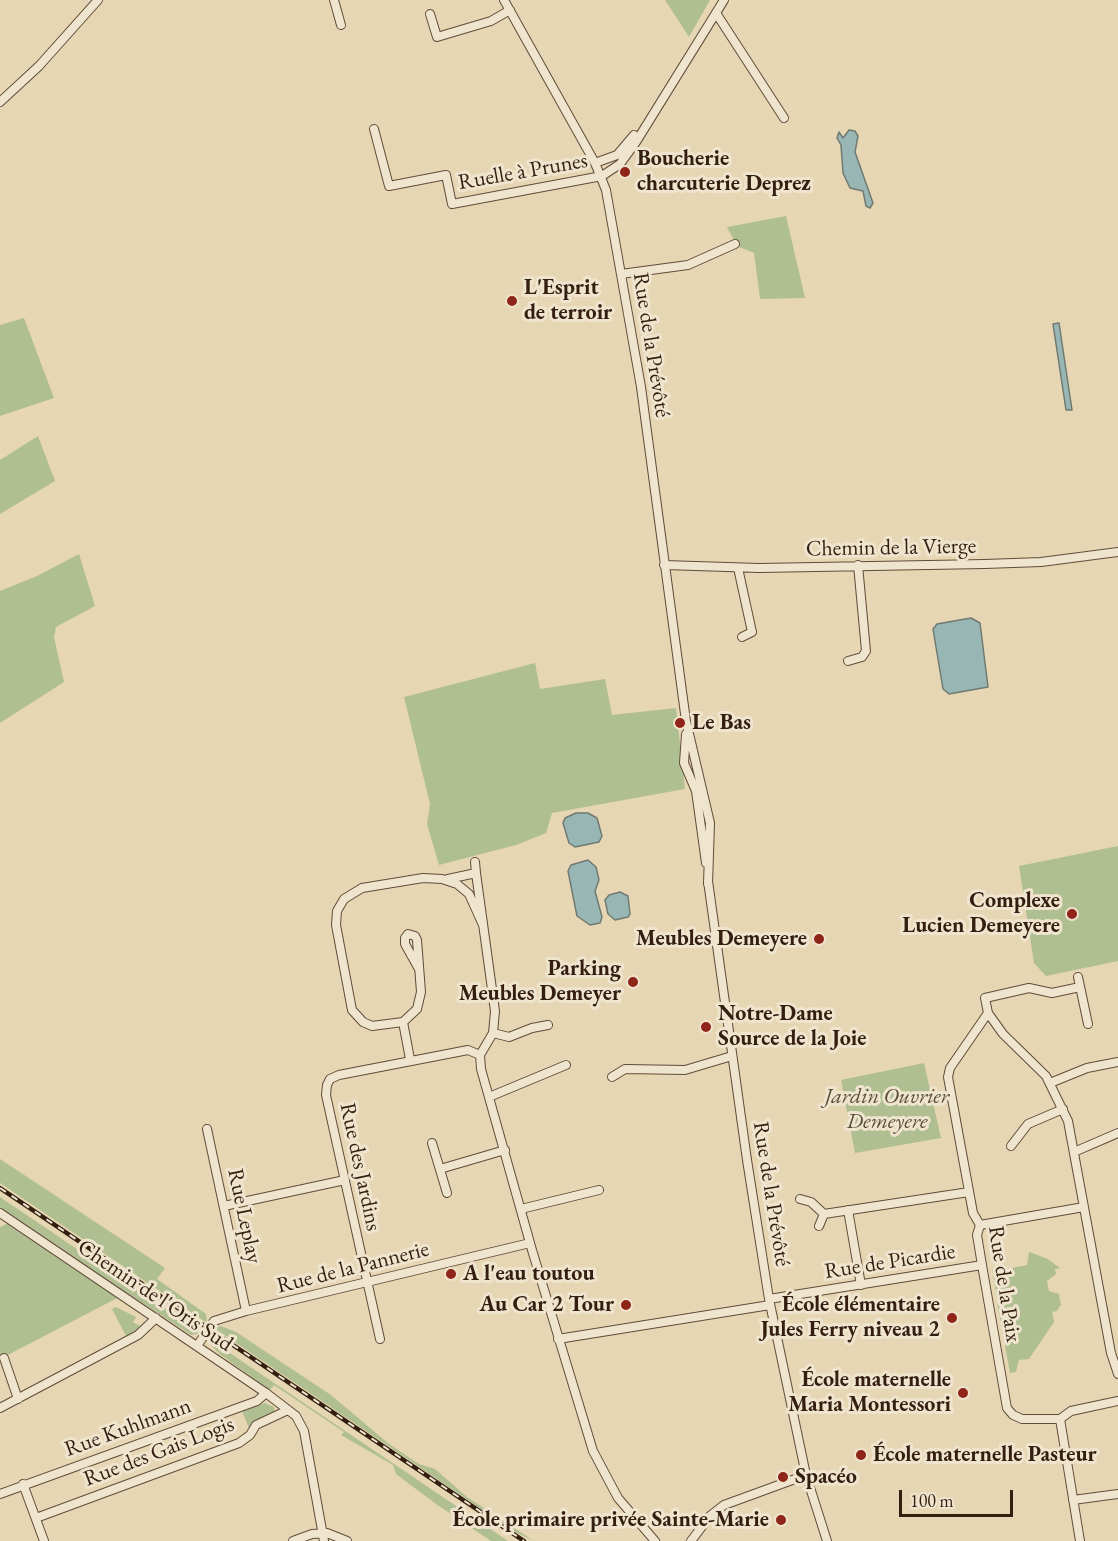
<!DOCTYPE html>
<meta charset="utf-8">
<style>
body{margin:0}
#map{position:relative;width:1118px;height:1541px;overflow:hidden;background:#e7d6b3;font-family:"EB Garamond",serif}
canvas{display:block}
.scale{position:absolute;left:899px;top:1490px;width:114px;height:27px;box-sizing:border-box;border:3px solid #331e10;border-top:0;padding-left:8px;font-size:18px;line-height:21px;white-space:nowrap;color:#331e10;-webkit-text-stroke:4px #efe4ce;paint-order:stroke}
</style>
<div id="map">
<canvas width="1118" height="1541"></canvas>
<div class="scale">100 m</div>
</div>
<script>
const c = document.querySelector('canvas').getContext('2d');
c.lineJoin = 'round';
function fillPath(path, color) { c.fillStyle = color; c.fill(path, 'evenodd'); }
const shape = rows => new Path2D(rows.map(r => 'M' + r).join(''));
function stroke(path, color, width, dash) { c.strokeStyle = color; c.lineWidth = width; c.lineCap = dash ? 'butt' : 'round'; c.setLineDash(dash || []); c.stroke(path); }
function label(font, color, halo, rows, align = 'center') {
  c.font = font + ' "EB Garamond",serif'; c.lineWidth = 6; c.setLineDash([]); c.textBaseline = 'middle'; c.strokeStyle = halo; c.fillStyle = color; for (const [text, x, y, turn = 0] of rows) {
    c.save(); c.translate(x, y); c.rotate((+turn || 0) * Math.PI / 180); c.textAlign = isNaN(turn) ? turn : align; if (halo) c.strokeText(text, 0, 0); c.fillText(text, 0, 0); c.restore();
  }
}
const green = shape([
 [665,0,710,0,689,37],
 [786,216,805,298,760,299,754,253,737,246,727,227],
 [24,318,54,398,0,416,0,325],
 [38,436,55,481,0,514,0,460],
 [79,554,95,606,56,627,54,637,64,682,0,723,0,591,37,576],
 [535,663,540,689,605,679,612,715,676,708,685,789,552,813,546,833,516,845,439,865,427,824,430,804,404,697],
 [1118,846,1118,961,1046,976,1034,963,1019,866],
 [924,1063,941,1138,855,1153,841,1080],
 [0,1159,165,1268,157,1279,206,1314,207,1323,0,1183],
 [0,1197,139,1291,201,1333,191,1335,127,1293,0,1359,0,1227,8,1223,0,1217],
 [1029,1252,1048,1259,1060,1268,1055,1269,1056,1274,1047,1281,1049,1291,1059,1294,1061,1305,1057,1311,1052,1312,1054,1322,1029,1359,1019,1360,1016,1372,1010,1373,997,1302,1003,1301,1002,1297,997,1298,992,1269,996,1271,1027,1265],
 [116,1307,136,1317,133,1322,142,1327,126,1336,112,1309],
 [221,1326,236,1332,331,1395,389,1444,419,1464,435,1469,467,1497,534,1541,515,1532,214,1328],
 [207,1337,246,1364,508,1541,491,1541,436,1504,396,1474,393,1465,341,1435,344,1432,274,1385,270,1390,221,1355,209,1343],
 [265,1403,274,1407,275,1413,255,1420,249,1428,242,1411]
]);
const water = shape([
 [849,130,855,131,858,136,855,152,873,203,870,208,866,206,863,191,850,188,843,173,841,145,837,138,839,132,843,138,849,130],
 [1059,323,1072,410,1066,410,1053,324,1059,323],
 [971,618,980,623,988,687,949,694,943,689,933,629,937,624,971,618],
 [576,813,588,813,597,818,602,836,599,842,575,847,569,843,563,823,565,818,576,813],
 [588,860,596,867,599,880,595,891,602,917,600,923,590,925,577,916,568,871,571,865,588,860],
 [620,892,628,896,630,914,628,917,615,920,608,914,605,900,609,895,620,892]
]);
const minor = shape([
 [334,0,341,25],
 [504,0,595,163,606,190,641,387,686,721,710,823,708,884],
 [716,13,784,118],
 [430,14,437,37,491,21,510,10],
 [0,102,39,66,98,0],
 [374,129,389,186,446,175,452,204,602,176,620,164,636,142,724,0],
 [595,163,617,155,634,135],
 [621,274,688,265,735,244],
 [664,565,759,568,985,564,1041,562,1118,552],
 [738,568,752,632,742,637],
 [848,661,862,657,866,651,858,565],
 [686,734,684,763,696,791,706,863],
 [475,862,476,873],
 [448,879,476,873,495,1011,493,1033],
 [708,881,747,1160,769,1299,806,1475,827,1541],
 [1078,977,1088,1024],
 [988,1013,1003,1034,1046,1076,1068,1121,1111,1353,1118,1374],
 [403,1022,372,1026,363,1022,352,1010,336,925,337,911,344,899,362,888,423,878,442,879,457,884,469,894,483,925],
 [480,1055,493,1033,509,1037,532,1028,548,1025],
 [410,1059,403,1022,417,1009,421,992,417,940,415,936,408,934,405,938,405,944,419,969],
 [612,1077,625,1069,685,1070,732,1056],
 [1050,1083,1087,1068,1118,1062],
 [489,1097,566,1065],
 [207,1129,246,1311],
 [432,1143,447,1193],
 [1011,1146,1028,1124,1063,1109],
 [1074,1152,1118,1133],
 [440,1169,505,1150],
 [800,1199,811,1202,824,1214,819,1226],
 [224,1206,345,1180],
 [521,1209,599,1190],
 [848,1210,861,1285],
 [0,1213,266,1393,296,1416,304,1431,324,1541],
 [824,1214,969,1192],
 [980,1225,973,1213,948,1077,950,1068,988,1013,985,998,1029,988,1052,993,1080,987],
 [980,1225,977,1235,982,1265,1007,1408,1013,1415,1022,1419,1060,1419],
 [980,1225,1084,1207],
 [769,1299,982,1265],
 [380,1339,326,1095,327,1085,330,1079,339,1075,468,1050,480,1055,481,1069,532,1250,593,1451,618,1498,655,1541],
 [558,1339,770,1305],
 [197,1346,214,1321,246,1311,530,1243],
 [4,1358,18,1399],
 [0,1408,138,1335,156,1318],
 [1060,1419,1080,1541],
 [1060,1419,1071,1411,1118,1401],
 [23,1484,44,1541],
 [0,1494,257,1401,266,1393],
 [1073,1500,1118,1494],
 [36,1518,239,1443,250,1435,256,1425,288,1410],
 [293,1541,312,1534,327,1533,347,1541],
 [691,1541,710,1516,724,1505,806,1475]
]);
const rail = shape([
 [0,1188,524,1541]
]);
const markers = [
 [625,172,6,"#8f2418"],
 [512,301,6,"#8f2418"],
 [680,723,6,"#8f2418"],
 [1072,914,6,"#8f2418"],
 [819,939,6,"#8f2418"],
 [633,982,6,"#8f2418"],
 [706,1027,6,"#8f2418"],
 [451,1274,6,"#8f2418"],
 [626,1305,6,"#8f2418"],
 [952,1318,6,"#8f2418"],
 [963,1393,6,"#8f2418"],
 [861,1455,6,"#8f2418"],
 [783,1477,6,"#8f2418"],
 [781,1520,6,"#8f2418"]
];
const poiNames = [
 ["Boucherie",637,159],
 ["charcuterie Deprez",637,184],
 ["L'Esprit",524,288],
 ["de terroir",524,313],
 ["Le Bas",692,723],
 ["Complexe",1060,901,"right"],
 ["Lucien Demeyere",1060,926,"right"],
 ["Meubles Demeyere",807,939,"right"],
 ["Parking",621,969,"right"],
 ["Meubles Demeyer",621,994,"right"],
 ["Notre-Dame",718,1014],
 ["Source de la Joie",718,1039],
 ["A l'eau toutou",463,1274],
 ["Au Car 2 Tour",614,1305,"right"],
 ["École élémentaire",940,1305,"right"],
 ["Jules Ferry niveau 2",940,1330,"right"],
 ["École maternelle",951,1380,"right"],
 ["Maria Montessori",951,1405,"right"],
 ["École maternelle Pasteur",873,1455],
 ["Spacéo",795,1477],
 ["École primaire privée Sainte-Marie",769,1520,"right"]
];
const streetNames = [
 ["Ruelle à Prunes",523,172,-10],
 ["Rue de la Prévôté",651,345,81],
 ["Chemin de la Vierge",891,548,-1],
 ["Rue des Jardins",360,1167,78],
 ["Rue de la Prévôté",771,1194,81],
 ["Rue Leplay",244,1216,78],
 ["Rue de Picardie",890,1262,-9],
 ["Rue de la Pannerie",353,1268,-14],
 ["Rue de la Paix",1004,1284,81],
 ["Chemin de l'Oris Sud",155,1296,34],
 ["Rue Kuhlmann",128,1428,-20],
 ["Rue des Gais Logis",159,1452,-21]
];
const parkNames = [
 ["Jardin Ouvrier",887,1097],
 ["Demeyere",887,1122]
];
fillPath(green, '#b0bf91');
fillPath(water, '#98b7b4');
stroke(water, '#707a72', 1.5);
stroke(minor, '#604c39', 10);
stroke(minor, '#efe4ce', 8);
stroke(rail, '#331e10', 4.5);
stroke(rail, '#efe4ce', 2, [7]);
for (const [x, y, r, color] of markers) { const dot = new Path2D(); dot.arc(x, y, r, 0, 2 * Math.PI); c.fillStyle = color; c.fill(dot); stroke(dot, '#efe4ce', 2); }
label('bold 22px', '#331e10', '#efe4ce', poiNames, 'left');
label('22px', '#331e10', '#efe4ce', streetNames);
label('italic 22px', '#584e37', '#efe4ce', parkNames);
</script>
